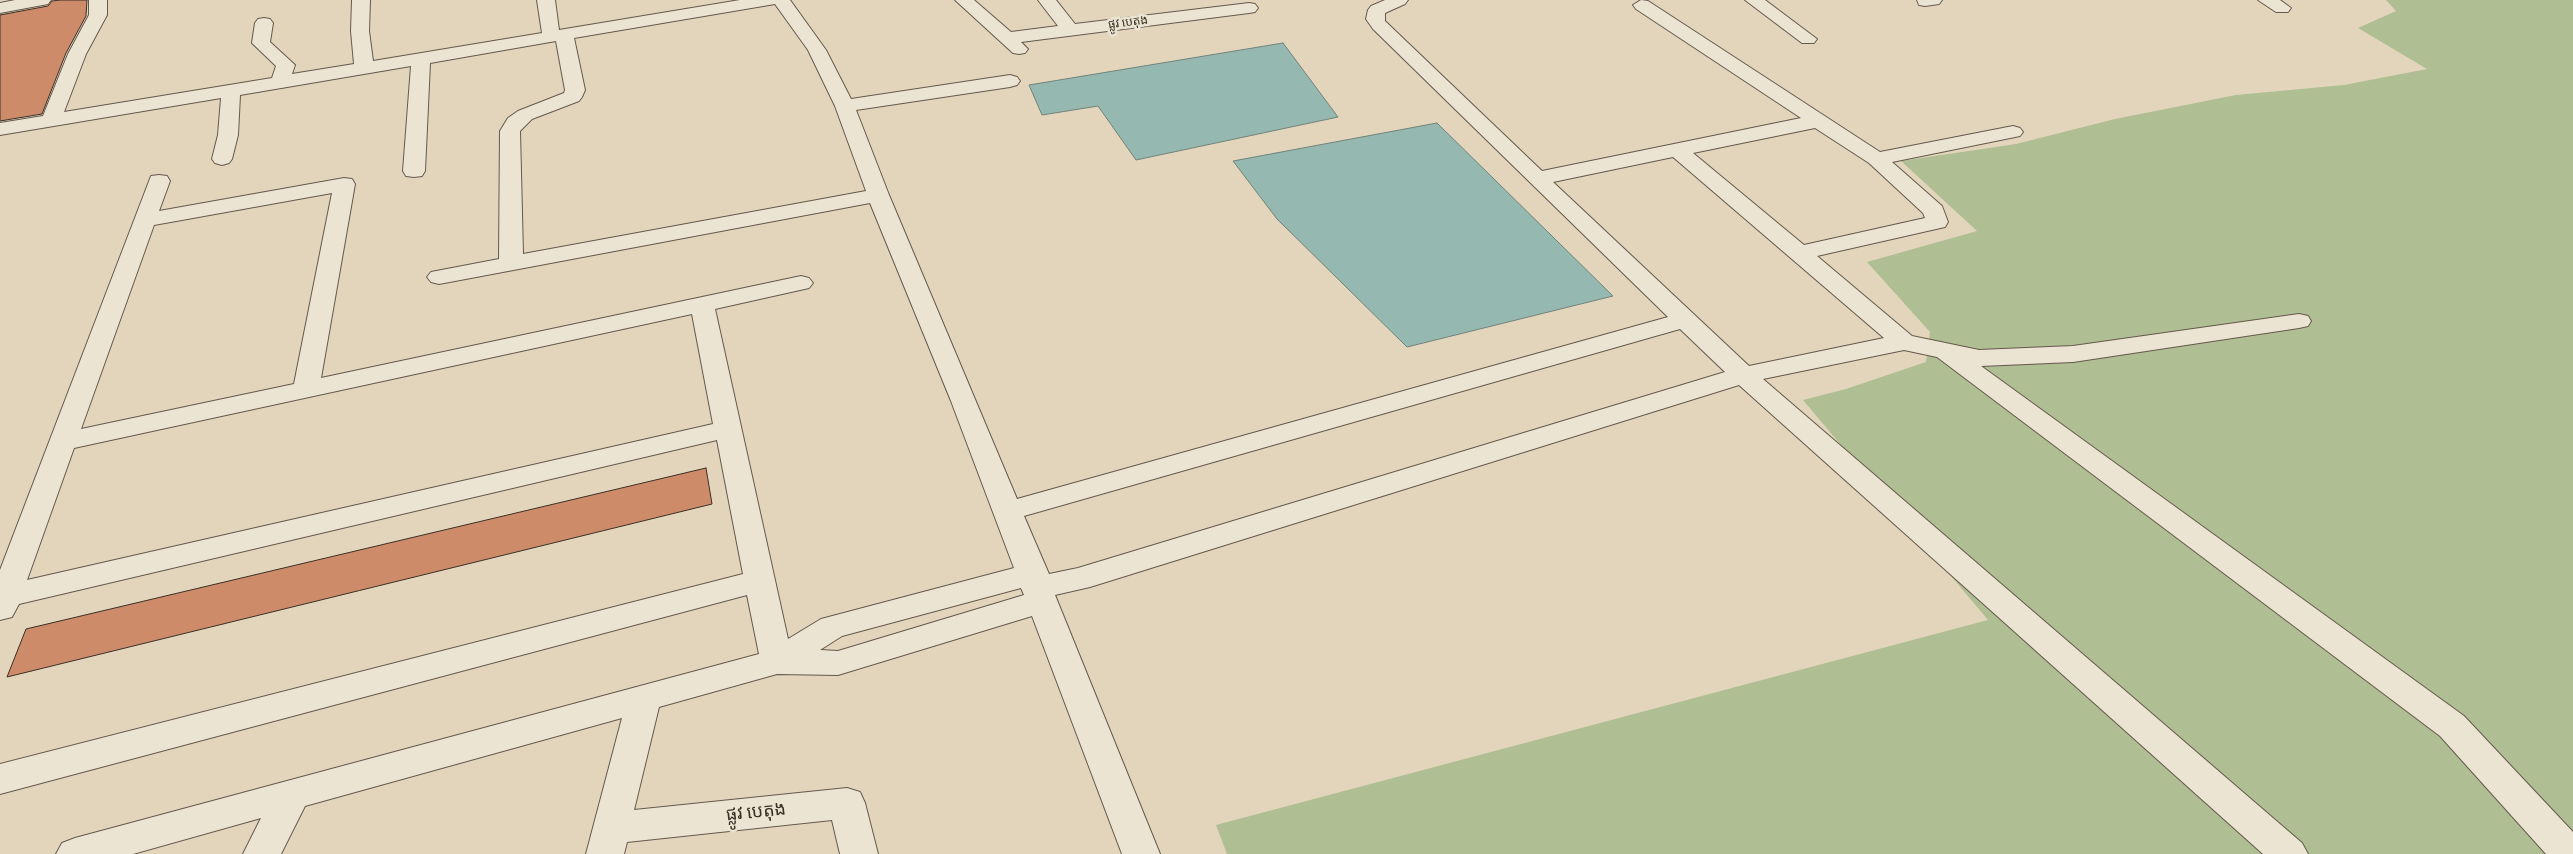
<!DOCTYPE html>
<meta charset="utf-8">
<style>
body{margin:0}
canvas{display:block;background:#e2d5bc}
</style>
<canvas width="2573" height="854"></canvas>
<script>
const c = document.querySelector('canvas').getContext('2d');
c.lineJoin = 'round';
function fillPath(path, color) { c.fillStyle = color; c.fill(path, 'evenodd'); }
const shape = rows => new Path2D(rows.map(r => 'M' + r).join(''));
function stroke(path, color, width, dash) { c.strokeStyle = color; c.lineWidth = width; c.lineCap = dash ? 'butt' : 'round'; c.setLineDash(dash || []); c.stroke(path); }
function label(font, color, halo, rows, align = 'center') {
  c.font = font + ' Alegreya,"Noto Sans Khmer",serif'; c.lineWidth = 5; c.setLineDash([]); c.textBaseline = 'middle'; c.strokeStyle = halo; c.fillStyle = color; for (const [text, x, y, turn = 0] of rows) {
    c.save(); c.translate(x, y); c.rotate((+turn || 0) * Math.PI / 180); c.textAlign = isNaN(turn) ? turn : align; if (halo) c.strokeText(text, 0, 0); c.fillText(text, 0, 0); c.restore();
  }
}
const green = shape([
 [2386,0,2573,0,2573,854,1227,854,1216,825,1988,620,1803,400,1846,389,1926,362,1930,332,1867,262,1977,231,1901,161,2016,144,2115,119,2236,95,2344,85,2427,69,2358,28,2396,11]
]);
const water = shape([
 [1283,43,1338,117,1136,160,1098,106,1042,115,1029,85,1283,43],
 [1437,123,1613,296,1407,347,1277,219,1233,161,1437,123]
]);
const building = shape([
 [60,0,87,0,86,16,66,53,42,114,0,121,0,15,48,6,52,1,60,0],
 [706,468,712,504,7,677,26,629,706,468]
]);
const minor = shape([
 [15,0,51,0,48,4,0,13,0,3,15,0],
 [89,0,107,0,107,15,86,54,64,112,272,78,276,66,252,43,255,23,258,19,264,18,270,19,273,23,270,42,295,65,292,74,354,64,351,31,352,0,370,0,369,31,373,61,542,33,537,0,555,0,559,30,740,0,790,0,826,50,851,99,1010,75,1017,77,1020,81,1017,85,1010,87,856,110,889,195,1017,499,1668,317,1373,29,1366,19,1368,10,1371,6,1385,0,1408,0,1405,4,1385,13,1385,21,1542,171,1801,118,1636,9,1633,5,1641,0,1648,1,1880,152,2013,126,2020,128,2023,132,2020,136,1892,162,1942,206,1948,222,1945,227,1817,256,1912,336,1979,350,2073,346,2299,314,2308,316,2311,321,2308,326,2299,328,2073,362,1981,366,2464,716,2573,832,2573,854,2546,854,2440,736,1937,357,1904,350,1763,379,2302,843,2308,854,2263,854,1739,385,1090,587,1055,595,1160,854,1122,854,1032,616,838,675,777,674,659,707,634,810,847,788,860,792,865,803,878,854,840,854,832,820,627,842,624,854,586,854,622,718,305,806,281,854,243,854,261,818,133,854,56,854,62,843,75,838,759,654,747,595,0,794,0,764,743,574,717,440,19,604,12,617,0,620,0,570,151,176,159,175,167,176,170,181,159,211,344,178,352,179,355,184,321,378,801,276,809,278,813,283,809,288,715,309,788,639,821,619,1014,568,951,401,870,203,439,284,431,282,427,277,431,272,499,259,500,131,508,118,518,111,564,93,565,90,556,41,430,63,425,171,422,176,414,177,406,176,403,171,411,66,240,95,238,135,232,159,229,163,222,165,215,163,212,159,218,135,221,98,0,135,0,123,43,116,68,54,89,15,89,0],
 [775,4,808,50,835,106,866,191,523,254,520,131,532,119,579,101,582,97,585,90,574,38,775,4],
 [1815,128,1869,163,1923,213,1925,218,1804,245,1693,153,1815,128],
 [1673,157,1884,338,1749,366,1553,182,1673,157],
 [332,193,294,384,81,429,154,225,332,193],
 [692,314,713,424,27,580,74,448,692,314],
 [1680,329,1725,372,1078,568,1049,574,1024,516,1680,329],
 [1021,588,1024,595,838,651,820,650,842,636,1021,588],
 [955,0,974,0,1011,32,1058,26,1038,0,1056,0,1075,24,1249,3,1255,4,1258,8,1255,12,1249,13,1021,42,1028,49,1025,53,1019,54,1013,53,955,0],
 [1745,0,1765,0,1817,39,1814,43,1802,43,1745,0],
 [1917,0,1942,0,1939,4,1925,6,1919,5,1917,0],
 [2258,0,2280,0,2291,8,2288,12,2276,12,2258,0]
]);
const farStreetnames = [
 ["ផ្លូវ បេតុង",1128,23,-7]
];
const nearStreetnames = [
 ["ផ្លូវ បេតុង",756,813,-6]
];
fillPath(green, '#afbe93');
fillPath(water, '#95b9b0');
stroke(water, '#718279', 1);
fillPath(building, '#cd8b6a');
stroke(building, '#3b3026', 1);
stroke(minor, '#65594c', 2);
fillPath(minor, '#ece4d3');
label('12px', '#3b3026', '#ece4d3', farStreetnames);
label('18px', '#3b3026', '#ece4d3', nearStreetnames);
</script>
